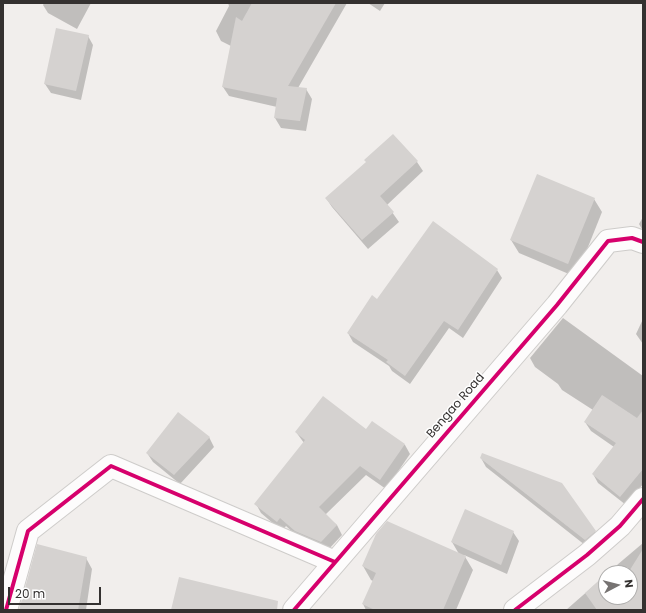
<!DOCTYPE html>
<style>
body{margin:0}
#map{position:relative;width:646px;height:613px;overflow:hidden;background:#f1eeec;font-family:Poppins,sans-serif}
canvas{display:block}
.frame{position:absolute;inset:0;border:4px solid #343130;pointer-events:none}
.north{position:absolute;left:598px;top:565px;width:40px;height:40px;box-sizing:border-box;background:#fff;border:1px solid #aeadac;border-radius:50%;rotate:83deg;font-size:11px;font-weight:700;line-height:16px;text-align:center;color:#343130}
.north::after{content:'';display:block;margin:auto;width:14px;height:18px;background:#767372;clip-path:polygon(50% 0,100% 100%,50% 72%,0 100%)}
.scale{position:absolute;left:8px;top:587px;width:93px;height:18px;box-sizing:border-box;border:2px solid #343130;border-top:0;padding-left:5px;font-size:12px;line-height:14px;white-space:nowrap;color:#343130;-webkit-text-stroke:3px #fff;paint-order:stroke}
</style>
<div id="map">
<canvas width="646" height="613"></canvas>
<div class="frame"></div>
<div class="north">N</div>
<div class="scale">20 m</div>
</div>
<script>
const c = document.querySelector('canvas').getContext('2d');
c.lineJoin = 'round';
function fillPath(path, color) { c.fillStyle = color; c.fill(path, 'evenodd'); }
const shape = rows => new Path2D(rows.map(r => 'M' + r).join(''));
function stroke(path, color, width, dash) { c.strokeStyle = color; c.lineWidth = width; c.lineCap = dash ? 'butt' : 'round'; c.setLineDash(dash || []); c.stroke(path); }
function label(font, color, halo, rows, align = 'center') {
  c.font = font + ' Poppins,sans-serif'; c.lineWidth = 3; c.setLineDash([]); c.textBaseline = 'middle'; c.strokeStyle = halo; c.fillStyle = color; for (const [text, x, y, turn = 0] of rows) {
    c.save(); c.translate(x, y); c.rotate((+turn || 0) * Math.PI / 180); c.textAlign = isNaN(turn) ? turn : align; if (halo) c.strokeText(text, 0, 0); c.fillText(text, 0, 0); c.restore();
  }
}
const shadow = shape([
 [44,3,91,3,77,29,48,13,43,5],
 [228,3,347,3,298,88,306,89,312,99,306,131,281,128,275,118,277,107,229,96,223,87,231,46,221,41,216,31,229,6],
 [368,3,385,3,380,11],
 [88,36,93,45,81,100,51,93,45,84],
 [393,135,417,162,423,171,387,205,399,222,368,249,332,207,326,198,367,163],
 [594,199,602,212,576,277,519,253,511,240],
 [643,217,643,231,639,224],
 [497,270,502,278,463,338,449,328,410,384,392,371,389,366,353,342,348,333,378,300],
 [563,318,643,376,643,484,626,505,598,483,593,474,614,447,591,431,585,422,593,410,562,390,558,384,535,367,530,358],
 [643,319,643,344,636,334],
 [372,422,405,445,410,454,386,489,366,475,325,515,337,525,342,535,327,551,301,540,286,526,282,531,261,513,256,504,304,443,296,432,366,431],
 [209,437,214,447,180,484,153,462,147,453],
 [481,458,595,531,600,540,590,549,486,467],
 [513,532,519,541,507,574,464,555,473,570,456,610,366,610,363,604,373,581,371,580,363,566,459,554,452,542],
 [643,543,643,610,566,610,606,575,606,597,630,597,630,573,622,573,617,565],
 [86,558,92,569,86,610,20,610]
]);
const building = shape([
 [252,3,336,3,288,86,307,88,300,121,274,118,277,98,222,87,236,17,242,21],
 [56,28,89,35,76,91,44,84],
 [393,134,418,161,380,196,394,212,362,240,325,198,366,162,364,160],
 [537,174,595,198,568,264,510,240],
 [433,221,498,269,458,330,444,321,405,376,386,362,388,360,347,333,372,295,377,299],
 [602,395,637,418,643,410,643,469,620,497,592,474,616,443,584,422],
 [323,396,366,429,372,421,405,444,380,480,360,466,319,507,337,525,321,542,295,531,280,518,277,522,254,504,305,440,295,432],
 [178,412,210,437,174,475,146,453],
 [482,453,562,483,596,531,585,540,480,458],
 [465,509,514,531,501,565,451,542],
 [387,521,466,556,443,610,375,610,362,604,376,573,362,566,376,534],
 [37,544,87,557,78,610,19,610],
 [643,549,643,610,597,610,585,593,606,574,606,597,630,597,630,573,628,573],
 [179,577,278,601,277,610,171,610]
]);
const street = shape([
 [6,610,28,531,111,466,335,562],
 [294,610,557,305,608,241,632,238,643,242],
 [515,610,587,555,620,526,643,499]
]);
const cycleway = shape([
 [6,610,28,531,111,466,335,562],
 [294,610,557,305,608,241,632,238,643,242],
 [515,610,587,555,620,526,643,499]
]);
const streetNames = [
 ["Bengao Road",456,406,-49]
];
fillPath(shadow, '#0003');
fillPath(building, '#d5d2d0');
stroke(street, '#ceccca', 24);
stroke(street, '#fdfcfc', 22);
stroke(cycleway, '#d6006c', 4);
label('12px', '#343130', '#fff', streetNames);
</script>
